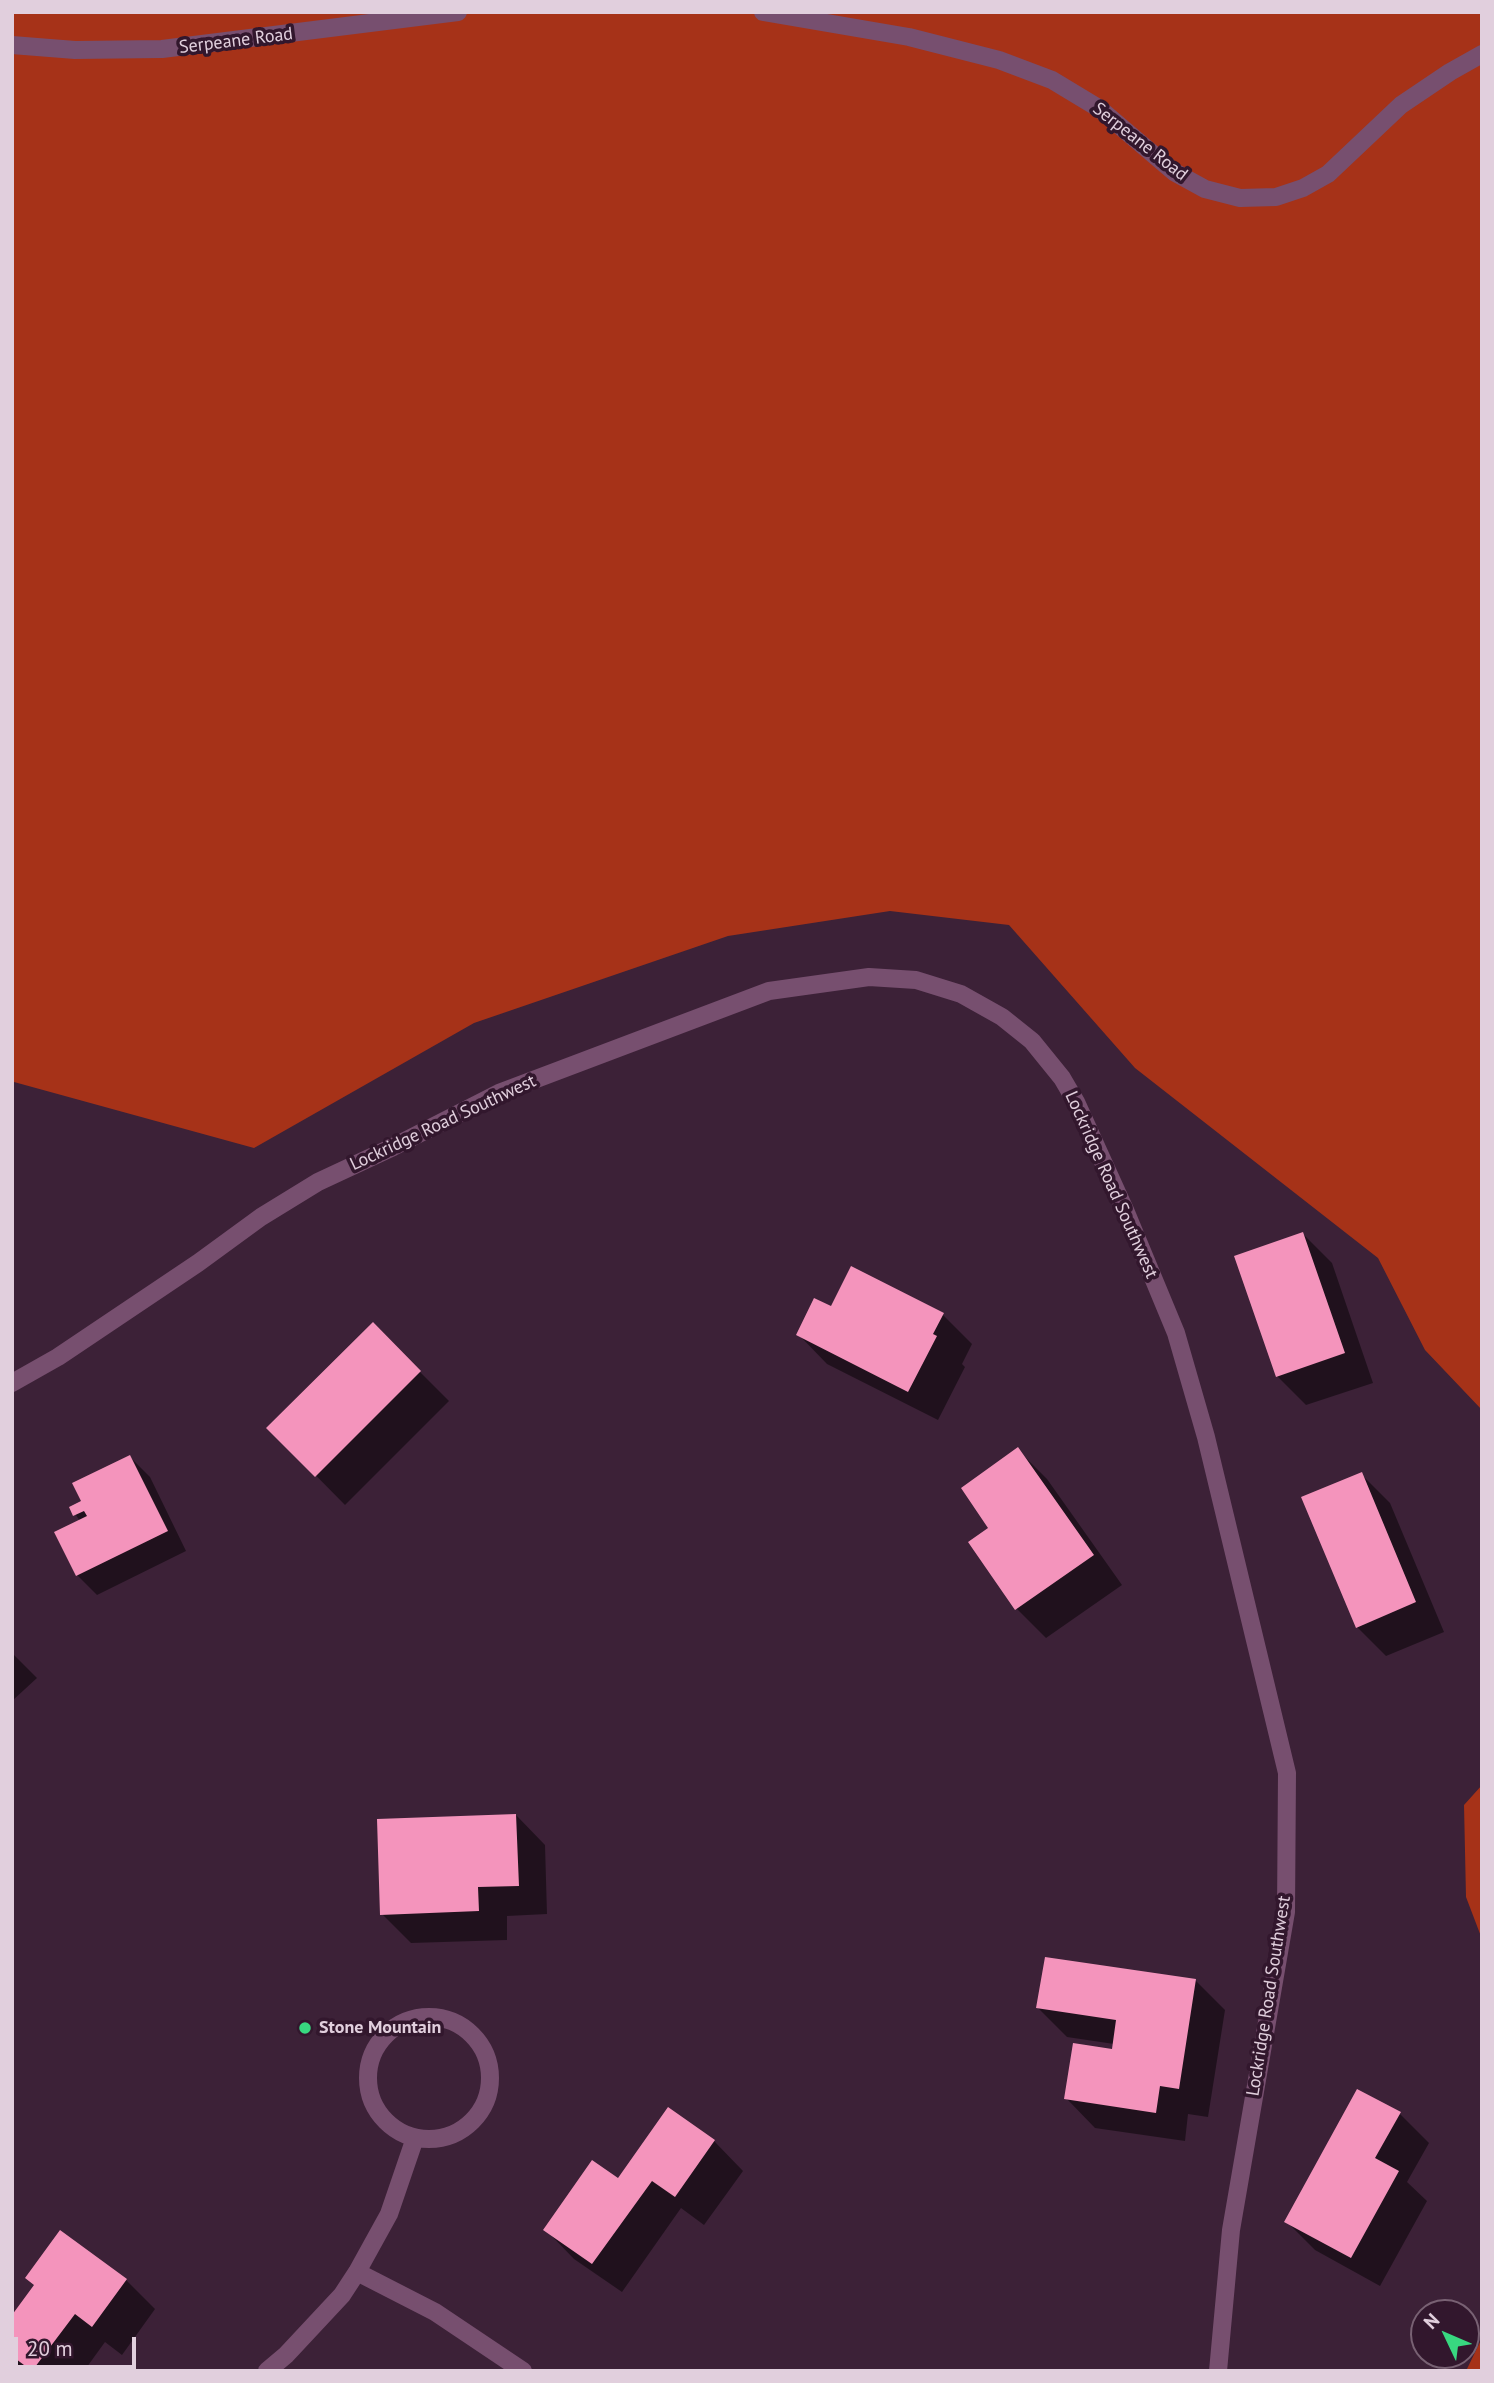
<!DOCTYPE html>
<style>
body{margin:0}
#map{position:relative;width:1494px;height:2383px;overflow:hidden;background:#3c2137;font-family:"PT Sans",sans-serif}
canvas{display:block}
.frame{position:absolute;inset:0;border:14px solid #e1cfdd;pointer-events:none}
.north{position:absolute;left:1410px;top:2299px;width:70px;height:70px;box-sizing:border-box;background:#32172d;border:2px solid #786173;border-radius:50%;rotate:314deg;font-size:19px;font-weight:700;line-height:28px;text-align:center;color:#e1cfdd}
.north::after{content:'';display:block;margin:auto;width:24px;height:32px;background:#38d880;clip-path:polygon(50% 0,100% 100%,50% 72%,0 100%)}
.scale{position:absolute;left:14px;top:2337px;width:122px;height:32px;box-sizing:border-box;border:4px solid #e1cfdd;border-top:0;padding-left:9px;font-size:21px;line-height:24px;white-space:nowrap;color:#e1cfdd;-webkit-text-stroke:5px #32172d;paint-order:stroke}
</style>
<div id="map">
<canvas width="1494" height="2383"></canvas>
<div class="frame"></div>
<div class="north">N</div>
<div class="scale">20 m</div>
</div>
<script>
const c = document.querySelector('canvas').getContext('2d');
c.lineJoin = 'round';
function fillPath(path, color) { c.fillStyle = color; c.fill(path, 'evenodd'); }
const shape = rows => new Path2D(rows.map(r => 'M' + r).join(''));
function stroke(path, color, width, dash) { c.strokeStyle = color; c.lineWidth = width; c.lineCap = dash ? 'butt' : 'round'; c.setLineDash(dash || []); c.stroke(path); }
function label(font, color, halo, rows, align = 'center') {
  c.font = font + ' "PT Sans",sans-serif'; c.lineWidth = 7; c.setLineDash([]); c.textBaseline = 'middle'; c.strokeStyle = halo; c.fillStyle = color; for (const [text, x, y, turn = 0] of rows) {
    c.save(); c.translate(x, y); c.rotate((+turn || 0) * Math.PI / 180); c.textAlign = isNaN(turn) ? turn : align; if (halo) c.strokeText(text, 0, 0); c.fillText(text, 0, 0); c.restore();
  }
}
const forest = shape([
 [12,12,1482,12,1482,1410,1425,1350,1378,1258,1135,1068,1009,925,890,911,728,936,474,1023,254,1148,14,1082],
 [1482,1785,1482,1939,1466,1897,1464,1805],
 [1482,2338,1482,2371,1466,2371]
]);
const shadow = shape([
 [1303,1234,1332,1263,1373,1383,1306,1405,1277,1376],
 [943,1315,972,1344,962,1364,965,1367,938,1420,827,1364,798,1334],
 [373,1325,449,1401,345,1505,269,1428],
 [1018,1450,1047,1479,1122,1585,1046,1638,1017,1609,970,1543,991,1528],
 [130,1457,150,1477,186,1551,97,1595,77,1575,80,1521,71,1508,83,1502],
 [1361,1474,1390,1503,1444,1632,1386,1656,1357,1627],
 [12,1653,37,1678,12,1701],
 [516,1815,545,1845,547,1914,507,1916,507,1940,411,1943,382,1914],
 [1196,1981,1225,2010,1208,2117,1188,2114,1185,2141,1095,2128,1066,2098,1113,2051,1114,2044,1067,2037,1038,2008],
 [669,2109,714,2141,743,2171,704,2225,681,2208,622,2292,574,2259,545,2229,619,2180],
 [1400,2114,1429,2143,1407,2182,1427,2201,1380,2286,1315,2250,1286,2221],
 [126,2280,155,2309,122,2355,105,2342,84,2371,24,2371,12,2359,12,2318]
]);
const building = shape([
 [1303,1232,1345,1353,1276,1377,1234,1256],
 [851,1266,944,1313,933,1334,937,1336,908,1392,796,1335,814,1298,831,1306],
 [373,1322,421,1371,315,1477,266,1428],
 [1018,1447,1094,1555,1015,1610,968,1542,988,1528,961,1488],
 [130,1455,168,1531,76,1576,54,1532,87,1516,84,1511,73,1516,69,1507,81,1501,72,1483],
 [1362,1472,1416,1602,1356,1628,1301,1497],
 [516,1814,519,1886,478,1887,479,1911,380,1915,377,1819],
 [1045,1957,1196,1979,1179,2089,1160,2086,1156,2113,1064,2099,1073,2043,1112,2049,1116,2020,1036,2008],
 [1357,2089,1401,2112,1375,2158,1399,2171,1351,2258,1284,2222],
 [668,2107,715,2140,675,2197,652,2181,592,2264,543,2230,592,2160,618,2178],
 [60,2230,127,2279,92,2327,75,2314,32,2371,12,2356,12,2315,34,2285,25,2278]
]);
const street = shape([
 [763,12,909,37,999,60,1052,80,1100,109,1174,172,1205,189,1240,198,1276,197,1303,188,1328,174,1401,105,1450,72,1482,54],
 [12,45,75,50,162,49,458,12],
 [12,1383,58,1357,198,1263,261,1217,318,1182,393,1147,499,1093,769,991,869,977,916,980,961,994,1002,1017,1032,1041,1062,1078,1076,1102,1125,1210,1176,1333,1206,1437,1287,1773,1286,1912,1231,2230,1218,2371],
 '368 2078a61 61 0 1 1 122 0a61 61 0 1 1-122 0Z',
 [357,2272,435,2312,523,2371],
 [267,2371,286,2355,342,2295,357,2272,389,2214,415,2138]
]);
const markers = [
 [305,2028,7,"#38d880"]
];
const streetNames = [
 ["Serpeane Road",236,41,-7],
 ["Serpeane Road",1140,142,38],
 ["Lockridge Road Southwest",443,1123,-25],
 ["Lockridge Road Southwest",1111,1185,66],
 ["Lockridge Road Southwest",1269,1996,-81]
];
const poiNames = [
 ["Stone Mountain",319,2028]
];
fillPath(forest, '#a63218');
fillPath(shadow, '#0007');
fillPath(building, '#f494bc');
stroke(street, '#774f6f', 18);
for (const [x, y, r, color] of markers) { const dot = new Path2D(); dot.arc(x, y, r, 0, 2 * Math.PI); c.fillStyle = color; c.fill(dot); stroke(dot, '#32172d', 2.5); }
label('18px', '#e1cfdd', '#32172d', streetNames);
label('bold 18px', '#e1cfdd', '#32172d', poiNames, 'left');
</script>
